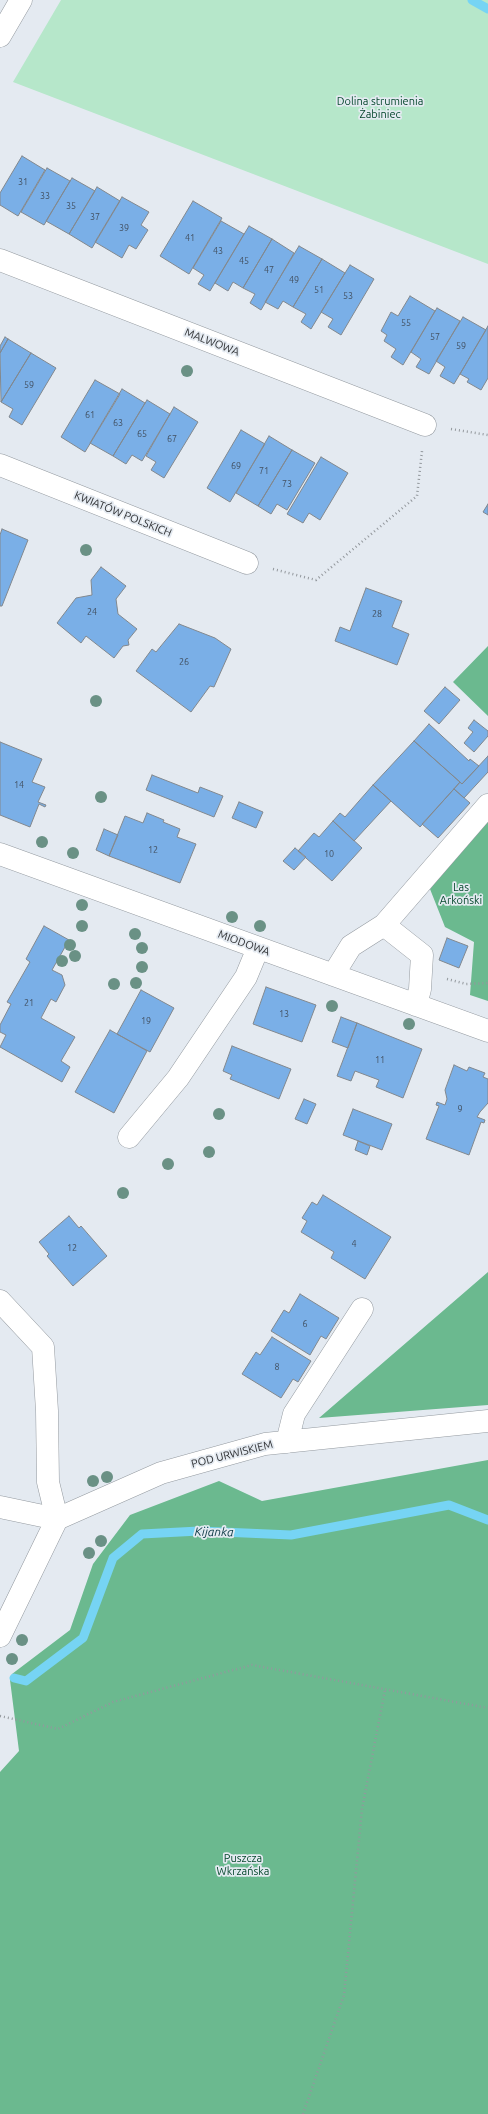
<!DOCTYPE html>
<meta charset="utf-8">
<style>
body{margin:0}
canvas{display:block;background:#e4eaf1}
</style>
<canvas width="488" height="2114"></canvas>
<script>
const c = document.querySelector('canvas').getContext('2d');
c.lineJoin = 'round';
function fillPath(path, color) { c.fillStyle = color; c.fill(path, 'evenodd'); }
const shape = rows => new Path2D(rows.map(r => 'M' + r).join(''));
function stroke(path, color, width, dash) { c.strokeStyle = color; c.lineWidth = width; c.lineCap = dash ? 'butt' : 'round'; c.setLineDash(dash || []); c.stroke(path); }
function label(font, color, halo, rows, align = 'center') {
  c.font = font + ' Ubuntu,sans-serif'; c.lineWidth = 3.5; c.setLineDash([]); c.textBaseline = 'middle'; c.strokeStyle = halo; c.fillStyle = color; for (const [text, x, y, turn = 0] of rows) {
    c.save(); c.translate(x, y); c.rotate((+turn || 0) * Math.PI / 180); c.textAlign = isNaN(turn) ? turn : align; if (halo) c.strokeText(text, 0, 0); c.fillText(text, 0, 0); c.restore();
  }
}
const green = shape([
 [61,0,488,0,488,264,13,82]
]);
const forest = shape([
 [488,646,488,716,453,682],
 [488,813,488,1001,470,995,474,942,445,927,430,889],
 [488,1272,488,1405,319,1418],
 [488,1460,488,2114,0,2114,0,1772,19,1751,10,1680,12,1674,70,1630,93,1564,130,1515,219,1481,262,1501]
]);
const stream = shape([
 [472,0,488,9],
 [14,1678,26,1681,83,1638,113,1558,142,1534,199,1531,291,1535,449,1505,488,1520]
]);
const building = shape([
 [22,156,45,170,18,216,0,205,0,193,22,156],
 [47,168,70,181,44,225,21,212,47,168],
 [72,178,95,191,69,234,46,221,72,178],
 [97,187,120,201,92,248,69,234,97,187],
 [122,197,149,212,141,225,148,230,136,249,129,245,122,258,95,242,122,197],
 [193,201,222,218,189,274,160,256,193,201],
 [221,221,244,234,210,291,198,284,204,275,193,268,221,221],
 [249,226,272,239,243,288,233,282,228,291,215,283,249,226],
 [272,239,294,253,261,310,250,303,255,294,243,288,272,239],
 [299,246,322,259,293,307,283,301,278,309,265,302,299,246],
 [322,259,345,273,311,329,301,322,306,314,293,307,322,259],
 [350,265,374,279,341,335,328,327,333,319,321,312,350,265],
 [410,296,435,311,403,365,391,357,396,349,384,341,387,335,381,331,391,312,398,316,410,296],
 [437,308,460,321,429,374,416,367,421,359,411,352,437,308],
 [463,317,486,330,454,384,440,376,445,367,436,361,463,317],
 [488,326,488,378,481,390,467,382,469,379,460,374,488,326],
 [5,337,8,339,0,353,0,346,5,337],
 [8,339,31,353,1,402,0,353,8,339],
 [31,353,56,368,22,425,9,417,13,409,1,402,31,353],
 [95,380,120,394,85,452,61,437,95,380],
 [122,389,145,403,113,456,90,443,122,389],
 [147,400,170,414,142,461,132,455,126,464,113,456,147,400],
 [174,407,198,422,164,478,151,470,156,462,146,456,174,407],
 [241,430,265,444,230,502,207,488,241,430],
 [269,436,292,450,258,506,236,493,269,436],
 [292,450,315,463,287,510,277,504,271,514,258,506,292,450],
 [321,457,348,473,320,520,309,513,303,523,287,514,321,457],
 [488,504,488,515,483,512,488,504],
 [2,529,28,540,2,606,0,606,0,535,2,529],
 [101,567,126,586,116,599,118,614,137,629,128,640,129,645,123,646,114,658,86,636,81,643,57,623,76,598,92,595,91,580,101,567],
 [366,588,402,601,392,627,409,634,397,665,335,641,340,627,350,631,366,588],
 [179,624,215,638,231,649,214,687,210,686,191,712,136,671,152,649,156,652,179,624],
 [445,687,460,700,439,724,424,711,445,687],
 [474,720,488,731,488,736,474,752,464,743,473,732,468,728,474,720],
 [429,724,469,761,470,759,479,766,462,784,414,741,429,724],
 [414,741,460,782,420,827,373,785,414,741],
 [0,742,42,759,32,782,45,787,38,802,46,805,45,807,39,804,30,827,0,815,0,742],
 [488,756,488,772,464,798,454,789,460,782,462,784,488,756],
 [152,775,198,793,200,787,223,796,214,817,146,790,152,775],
 [373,785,391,801,354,841,333,821,340,813,345,817,373,785],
 [454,789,470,803,438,838,422,824,454,789],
 [239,802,263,812,256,828,232,818,239,802],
 [147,813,164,820,163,822,180,829,177,837,196,844,180,883,109,856,125,816,143,823,147,813],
 [333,821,362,848,332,881,298,851,314,833,319,837,333,821],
 [104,829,118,835,109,856,96,850,104,829],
 [295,848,306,857,294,870,283,861,295,848],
 [44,926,69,940,52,970,62,975,65,985,56,1002,51,999,41,1018,75,1037,61,1061,70,1067,62,1082,0,1047,6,1035,0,1032,0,1025,11,1004,7,1002,30,962,26,959,44,926],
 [447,938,468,946,459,968,439,960,447,938],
 [266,987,316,1005,302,1042,253,1024,266,987],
 [141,990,174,1008,150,1052,117,1034,141,990],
 [341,1017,357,1023,348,1048,332,1042,341,1017],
 [357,1023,422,1049,403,1098,376,1087,379,1080,355,1071,351,1081,337,1076,357,1023],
 [110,1030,147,1051,114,1113,75,1092,110,1030],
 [232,1046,291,1069,279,1099,230,1079,232,1075,223,1071,232,1046],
 [454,1065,467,1071,469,1067,485,1073,483,1077,488,1079,488,1103,480,1112,477,1117,485,1120,484,1123,481,1122,469,1155,426,1139,439,1106,436,1105,437,1102,445,1105,447,1099,445,1090,454,1065],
 [304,1099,316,1104,307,1124,295,1119,304,1099],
 [353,1109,392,1124,382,1150,343,1135,353,1109],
 [358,1141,370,1146,367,1155,355,1150,358,1141],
 [323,1195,391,1237,365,1279,331,1258,334,1252,301,1232,307,1221,302,1218,312,1202,317,1205,323,1195],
 [69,1216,79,1228,81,1226,107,1256,73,1286,47,1256,49,1254,39,1242,69,1216],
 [300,1294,339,1318,326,1339,321,1336,310,1355,271,1331,284,1310,289,1313,300,1294],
 [272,1337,311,1361,298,1382,293,1379,281,1398,242,1374,256,1352,260,1355,272,1337]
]);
const path = shape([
 [451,429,488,435],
 [273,569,316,580,417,496,422,451],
 [447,979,466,984,488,983],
 [0,1716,58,1729,113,1702,252,1665,488,1708],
 [303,2114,344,1995,362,1809,385,1690]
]);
const minor = shape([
 [0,36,21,0],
 [0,260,425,425],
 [0,465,247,563],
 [0,854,488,1031],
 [384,925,422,955,420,989,416,1005],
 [333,975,351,946,384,925,488,805],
 [129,1137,178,1078,246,977,258,948],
 [0,1301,43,1347,47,1411,48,1482,57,1519,0,1507],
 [287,1442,294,1414,362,1309],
 [0,1636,57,1519,161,1473,265,1444,488,1421]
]);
const trees = [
 [187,371],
 [86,550],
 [96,701],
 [101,797],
 [42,842],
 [73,853],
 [82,905],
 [232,917],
 [82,926],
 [260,926],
 [135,934],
 [70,945],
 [142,948],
 [75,956],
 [62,961],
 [142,967],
 [136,983],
 [114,984],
 [332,1006],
 [409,1024],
 [219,1114],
 [209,1152],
 [168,1164],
 [123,1193],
 [107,1477],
 [93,1481],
 [101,1541],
 [89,1553],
 [22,1640],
 [12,1659]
];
const numberNames = [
 ["31",23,182],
 ["33",45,196],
 ["35",71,206],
 ["37",95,217],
 ["39",124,228],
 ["41",190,238],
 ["43",218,251],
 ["45",244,261],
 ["47",269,270],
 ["49",294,280],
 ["51",319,290],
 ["53",348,296],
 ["55",406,323],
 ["57",435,337],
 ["59",461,346],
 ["59",29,385],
 ["61",90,415],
 ["63",118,423],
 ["65",142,434],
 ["67",172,439],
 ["69",236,466],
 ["71",264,471],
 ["73",287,484],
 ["24",92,612],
 ["28",377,614],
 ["26",184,662],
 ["14",19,785],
 ["12",153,850],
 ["10",329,854],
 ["21",29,1003],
 ["13",284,1014],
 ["19",146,1021],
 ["11",380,1060],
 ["9",460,1109],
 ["4",354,1244],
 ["12",72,1248],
 ["6",305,1324],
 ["8",277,1367]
];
const parkNames = [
 ["Dolina strumienia",380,101],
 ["Żabiniec",380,114],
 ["Las",461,887],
 ["Arkoński",461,900],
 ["Puszcza",243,1858],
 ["Wkrzańska",243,1871]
];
const streetNames = [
 ["MALWOWA",212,342,21],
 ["KWIATÓW POLSKICH",123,514,22],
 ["MIODOWA",244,943,20],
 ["POD URWISKIEM",232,1454,-14]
];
const waterNames = [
 ["Kijanka",214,1532,1]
];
fillPath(green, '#b6e7ca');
fillPath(forest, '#6bb98f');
stroke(stream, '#76d4f4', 9);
fillPath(building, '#7aafe7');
stroke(building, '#82888e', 1);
stroke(minor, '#949aa0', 23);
stroke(path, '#93989d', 2.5, [1, 3]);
stroke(minor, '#fff', 22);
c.fillStyle = '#6a9185';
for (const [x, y] of trees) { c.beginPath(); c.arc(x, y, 6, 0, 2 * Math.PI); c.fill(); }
label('9px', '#425061', null, numberNames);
label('11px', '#06482d', '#e4eaf1', parkNames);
label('11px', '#2f3134', '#e4eaf1', streetNames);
label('italic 12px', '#0c3946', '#e4eaf1', waterNames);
</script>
